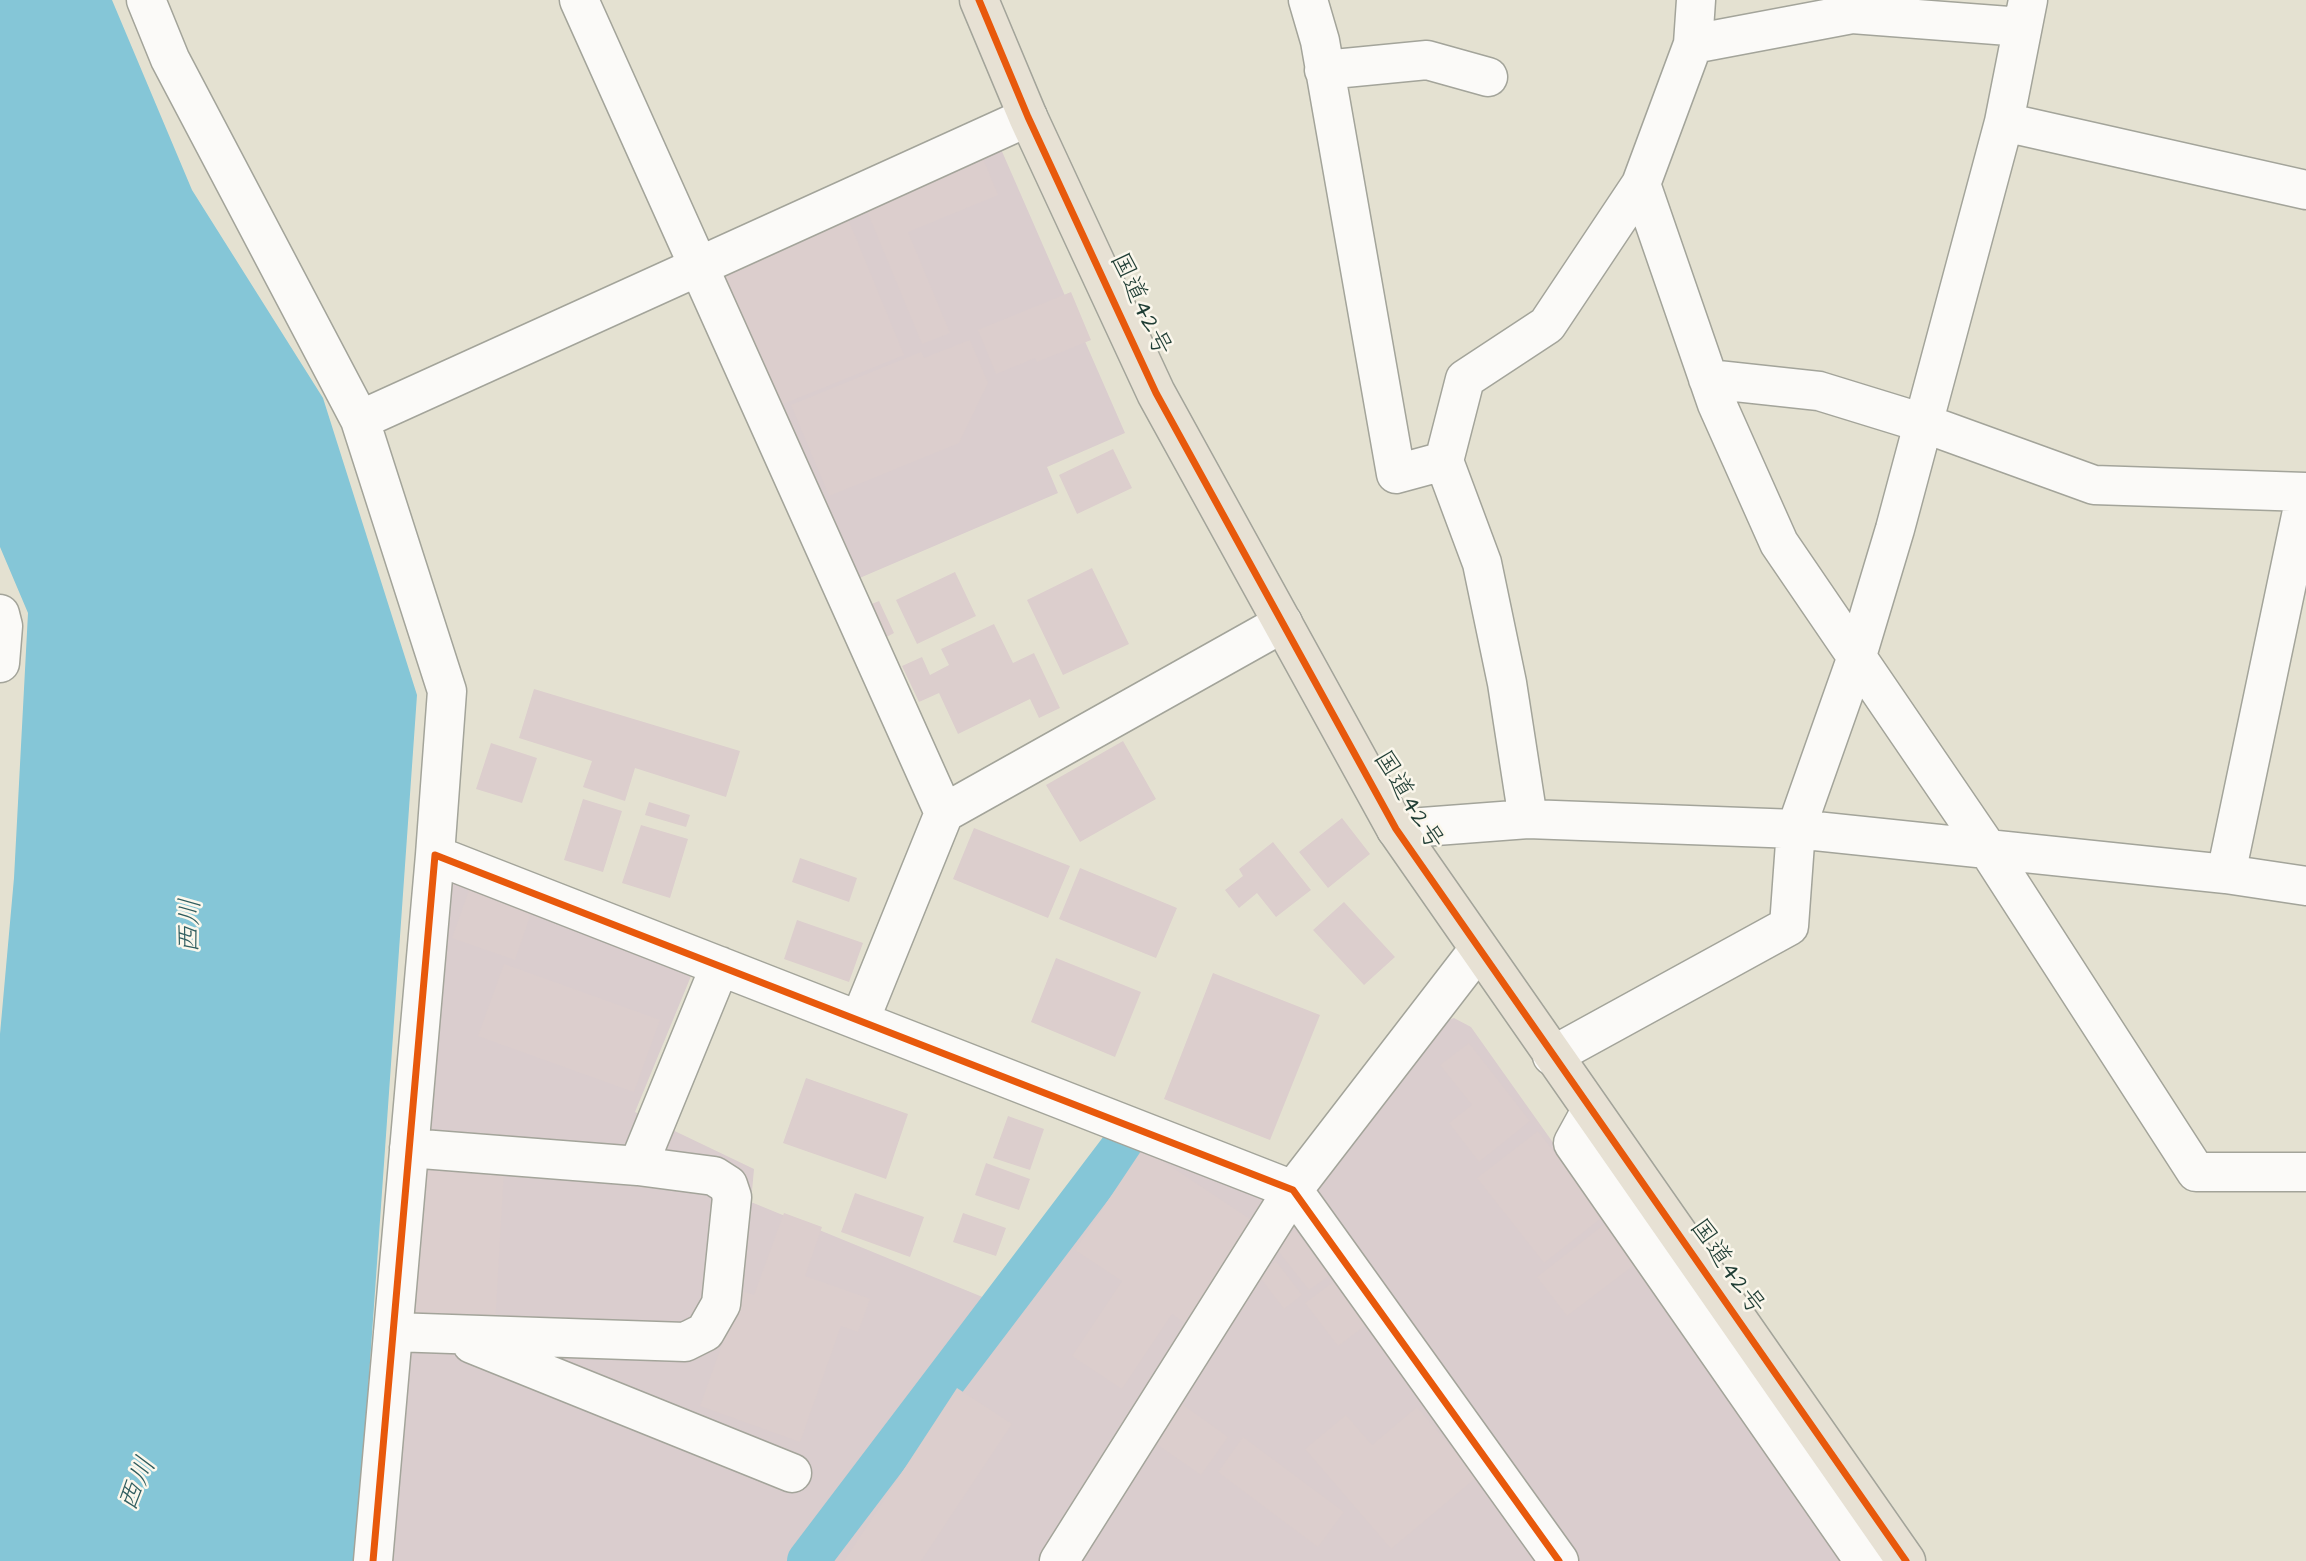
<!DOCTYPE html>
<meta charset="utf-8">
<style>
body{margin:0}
canvas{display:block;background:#e4e1d1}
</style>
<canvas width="2306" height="1561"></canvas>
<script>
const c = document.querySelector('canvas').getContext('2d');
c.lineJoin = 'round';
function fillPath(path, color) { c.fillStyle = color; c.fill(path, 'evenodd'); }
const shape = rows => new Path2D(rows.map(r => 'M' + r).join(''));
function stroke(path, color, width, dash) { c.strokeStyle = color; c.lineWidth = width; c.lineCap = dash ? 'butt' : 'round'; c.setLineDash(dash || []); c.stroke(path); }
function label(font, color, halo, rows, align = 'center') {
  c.font = font + ' "Architects Daughter","Klee One",sans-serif'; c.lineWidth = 5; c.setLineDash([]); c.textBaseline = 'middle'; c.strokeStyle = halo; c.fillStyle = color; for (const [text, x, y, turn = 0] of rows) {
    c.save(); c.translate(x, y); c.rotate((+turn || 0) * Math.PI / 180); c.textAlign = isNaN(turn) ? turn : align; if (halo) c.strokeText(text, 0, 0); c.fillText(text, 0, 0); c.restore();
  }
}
const industrial = shape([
 [997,140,1125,433,1047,467,1058,493,848,583,709,265],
 [440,877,696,964,635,1112,754,1169,751,1202,1002,1305,1117,1128,1266,1200,1043,1561,392,1561],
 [1454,1018,1471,1027,1850,1561,1078,1561,1290,1219,1445,1021]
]);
const water = shape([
 [0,0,112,0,192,190,323,398,417,695,356,1561,0,1561,0,1034,14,878,28,613,0,547]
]);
const canal = shape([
 [808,1561,1125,1143]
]);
const building = shape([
 [980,151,998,195,908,232,950,333,922,344,862,199],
 [844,209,904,355,768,410,707,264],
 [1071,292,1091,340,1037,362,1035,358,996,374,978,330],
 [970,340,988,383,959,443,829,496,791,405,921,352,924,358],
 [1113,449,1132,488,1077,514,1059,475],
 [1092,568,1129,644,1063,675,1027,600],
 [955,572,976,616,917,644,896,600],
 [879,601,894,633,883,639,867,606],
 [994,624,1013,663,1034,653,1060,708,1039,718,1030,699,958,734,939,693,919,702,902,666,922,657,930,675,949,665,941,649],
 [534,689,740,751,726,797,635,768,625,801,583,787,592,761,519,738],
 [1123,741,1156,799,1080,842,1046,785],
 [491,743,537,758,522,803,476,789],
 [583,799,622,811,603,872,564,860],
 [649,802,690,815,686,827,645,815],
 [1342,818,1370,854,1328,888,1299,852],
 [641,825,688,839,670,898,622,883],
 [974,828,1070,866,1048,918,953,879],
 [1273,842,1311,890,1276,917,1257,893,1239,908,1225,890,1243,876,1239,869],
 [800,858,857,878,849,902,792,882],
 [479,862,541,884,515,960,452,938],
 [1080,868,1177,908,1156,958,1059,919],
 [1344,902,1395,957,1364,985,1313,930],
 [797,920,863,943,849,982,784,959],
 [1056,958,1141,992,1115,1057,1031,1022],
 [504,964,660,1020,634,1092,478,1036],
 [1213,973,1320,1015,1270,1140,1164,1099],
 [1469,1043,1530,1121,1479,1162,1449,1123,1472,1105,1440,1065],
 [806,1078,908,1114,886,1179,783,1143],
 [1008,1116,1044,1129,1030,1170,993,1158],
 [1538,1131,1604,1216,1544,1263,1477,1178],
 [1143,1148,1253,1221,1185,1323,1172,1314,1122,1389,1072,1356,1122,1281,1075,1250],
 [986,1163,1030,1179,1019,1210,975,1195],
 [423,1164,504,1169,495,1325,414,1321],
 [855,1193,924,1217,910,1257,841,1232],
 [784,1213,822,1227,805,1276,870,1299,858,1332,841,1326,800,1442,700,1406,741,1291,754,1295],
 [963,1213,1006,1228,996,1256,953,1242],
 [1611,1219,1642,1259,1567,1316,1537,1277],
 [1295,1230,1330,1275,1309,1290,1274,1246],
 [1276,1261,1302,1295,1284,1309,1258,1275],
 [1333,1282,1366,1325,1338,1346,1305,1303],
 [957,1388,1012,1424,921,1561,844,1561],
 [1175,1399,1228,1437,1201,1475,1148,1438],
 [1417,1407,1477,1477,1391,1549,1305,1449,1346,1415,1372,1445],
 [1243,1437,1344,1512,1318,1547,1218,1472]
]);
const minor = shape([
 [146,0,170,59,360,420,447,691,435,855],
 [579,0,944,813],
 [1308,0,1320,41,1396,474,1444,461,1482,563,1507,683,1528,819],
 [1696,0,1693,44,1641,184,1717,404,1779,543,1987,848,2196,1172,2306,1172],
 [1693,44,1852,14,2022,27],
 [1324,70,1427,60,1488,77],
 [2004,122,2306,190],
 [1708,379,1819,391,1923,423,2094,485,2306,492],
 [360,420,1028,117],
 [1444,461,1465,379,1547,325,1641,184],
 [0,614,3,626,0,663],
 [1396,829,1528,819,1796,829,2226,874,2306,886],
 [2226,874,2306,492],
 [860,1020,944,813,1283,623],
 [1552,1056,1789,926,1796,829,1856,659,1895,529,2004,122,2028,0],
 [1590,1112,1573,1143,1864,1561],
 [638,1166,720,966],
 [393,1332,685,1342,705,1332,721,1304,732,1197,728,1185,714,1176,638,1166,409,1148],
 [472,1344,792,1473],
 [373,1561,435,855,1293,1190,1559,1561],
 [1059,1561,1293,1190,1478,950]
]);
const highway = shape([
 [979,0,1028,117,1156,393,1396,829,1906,1561]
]);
const cycleway = shape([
 [979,0,1028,117,1156,393,1396,829,1906,1561],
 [373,1561,435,855,1293,1190,1559,1561]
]);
const streetNames = [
 ["国道42号",1139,305,65],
 ["国道42号",1407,801,59],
 ["国道42号",1726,1268,55]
];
const waterNames = [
 ["西川",192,926,-88],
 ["西川",139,1485,-67]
];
fillPath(industrial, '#dacdce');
fillPath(water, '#85c6d7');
stroke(canal, '#85c6d7', 42);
fillPath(building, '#dccecd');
stroke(minor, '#a3a49a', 41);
stroke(highway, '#a3a49a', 41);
stroke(minor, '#fbfaf8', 38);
stroke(highway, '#e7e1d4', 38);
stroke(cycleway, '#e8590c', 7);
label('26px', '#1f3d34', '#fbf7ec', streetNames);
label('italic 28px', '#2e5c5e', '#fbf7ec', waterNames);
</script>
